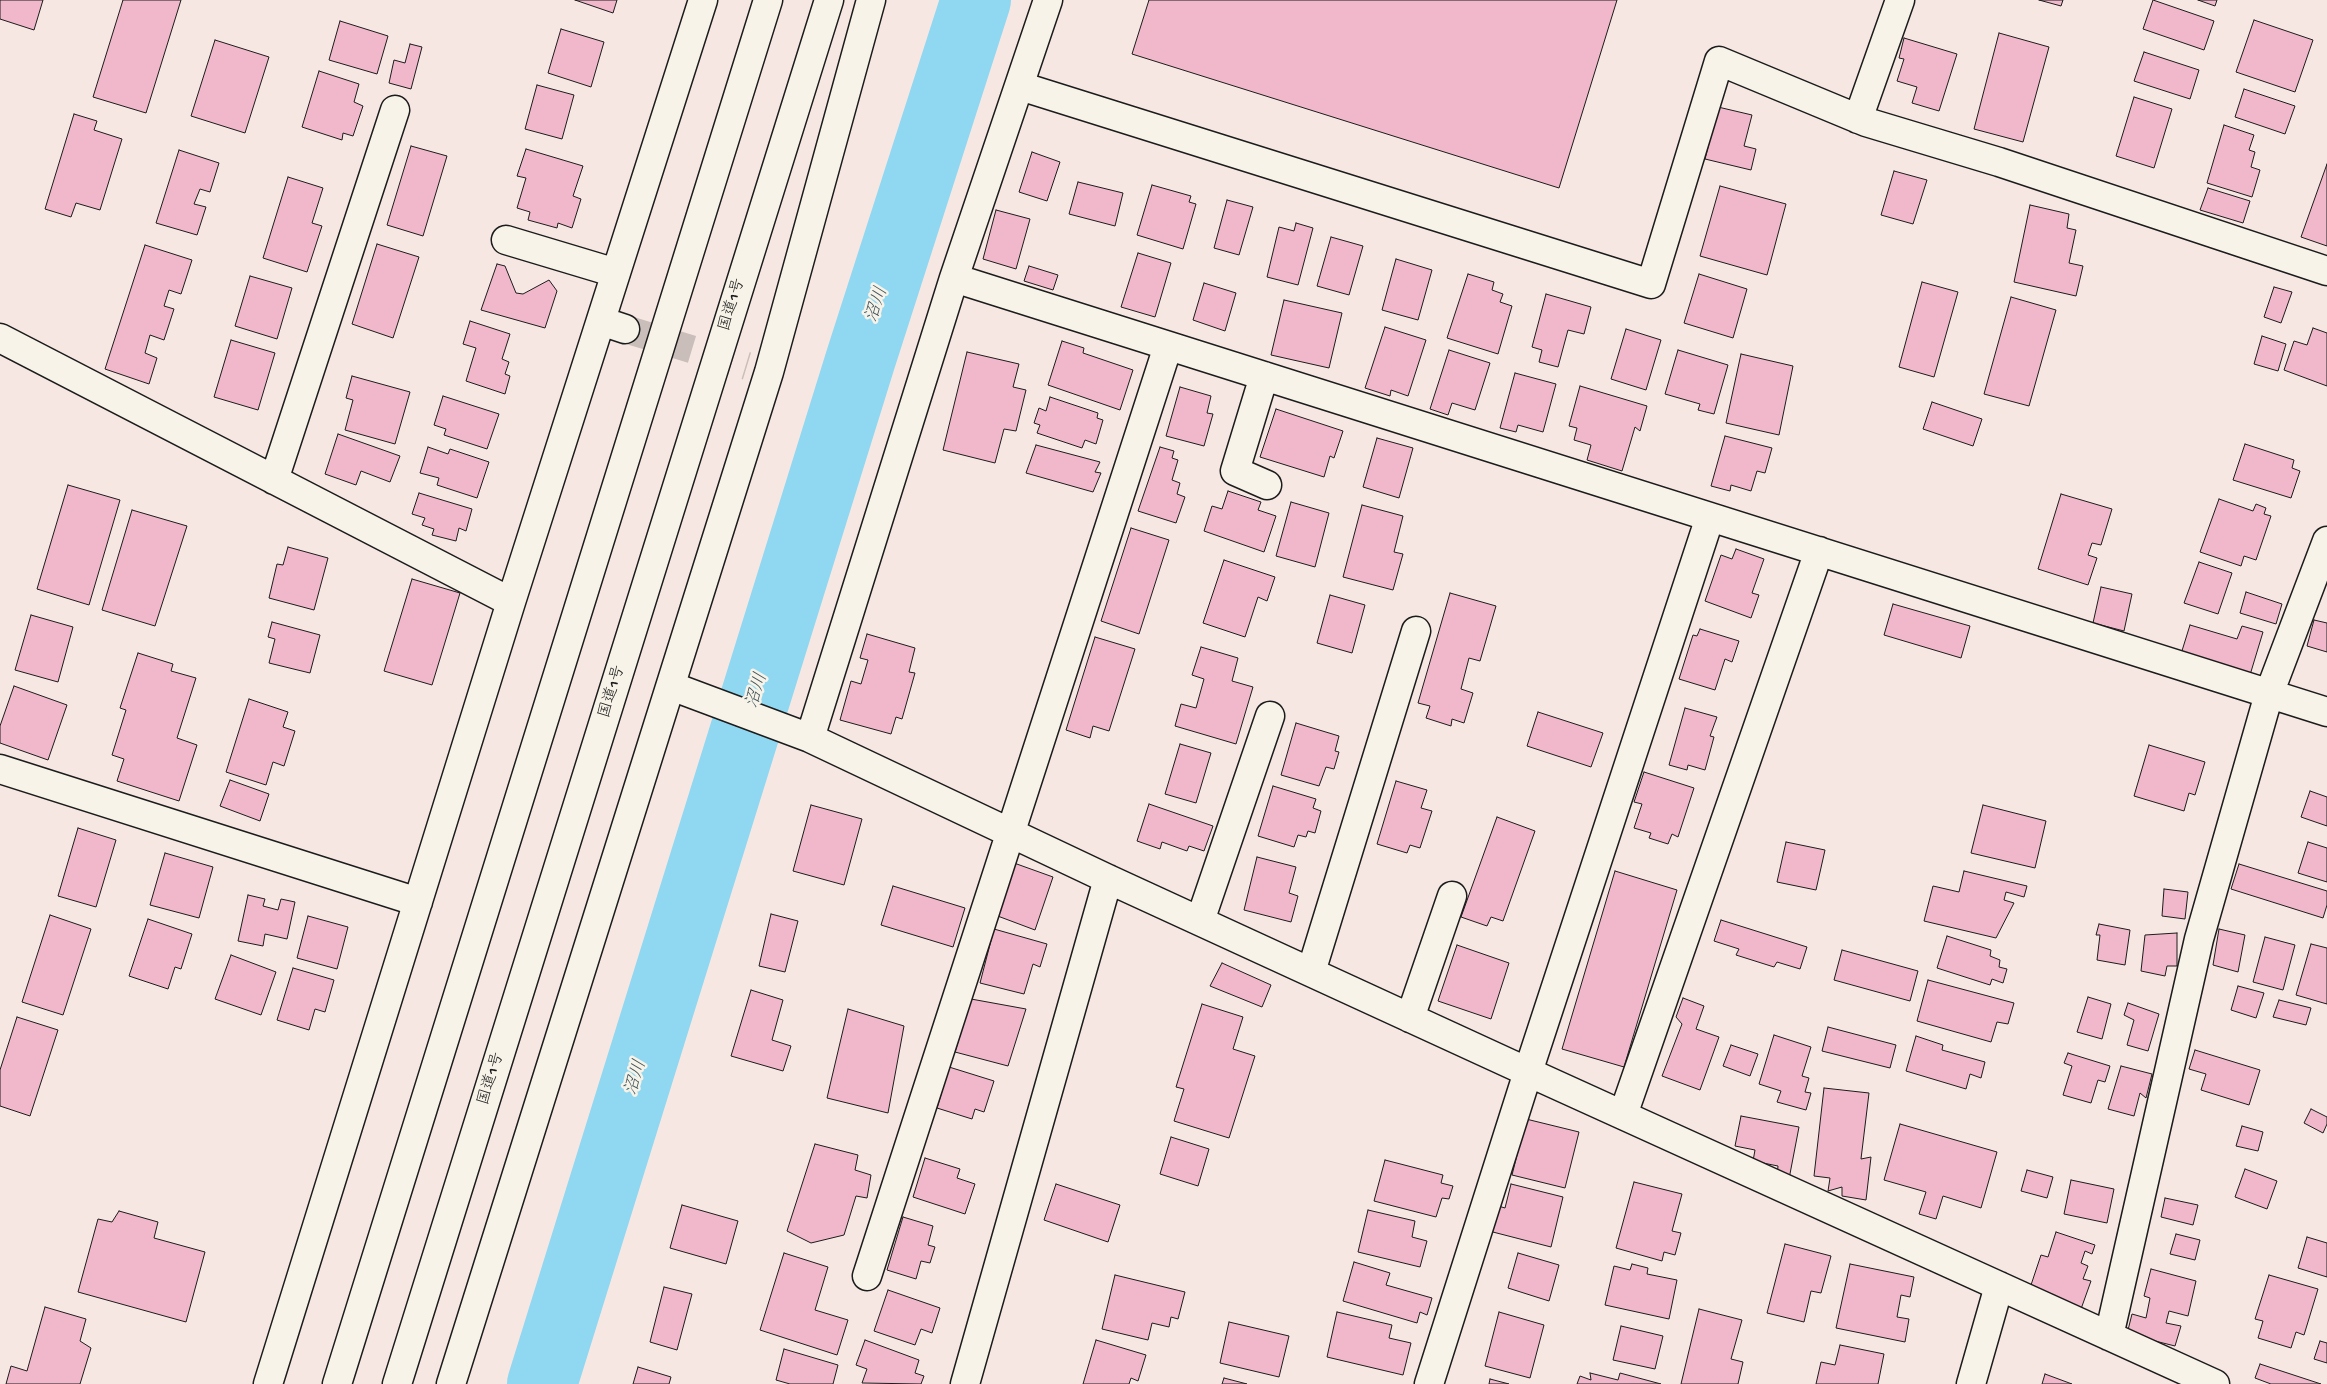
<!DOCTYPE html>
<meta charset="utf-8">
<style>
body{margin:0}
canvas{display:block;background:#f6e7e2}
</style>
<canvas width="2327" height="1384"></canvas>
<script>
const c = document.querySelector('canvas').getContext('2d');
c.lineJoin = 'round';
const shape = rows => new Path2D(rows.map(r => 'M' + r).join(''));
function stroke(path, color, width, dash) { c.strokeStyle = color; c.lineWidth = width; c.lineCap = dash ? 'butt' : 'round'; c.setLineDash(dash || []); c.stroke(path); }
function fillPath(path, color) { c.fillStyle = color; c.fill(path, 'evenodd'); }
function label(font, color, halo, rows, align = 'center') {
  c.font = font + ' "Gochi Hand","Klee One",sans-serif'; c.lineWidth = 5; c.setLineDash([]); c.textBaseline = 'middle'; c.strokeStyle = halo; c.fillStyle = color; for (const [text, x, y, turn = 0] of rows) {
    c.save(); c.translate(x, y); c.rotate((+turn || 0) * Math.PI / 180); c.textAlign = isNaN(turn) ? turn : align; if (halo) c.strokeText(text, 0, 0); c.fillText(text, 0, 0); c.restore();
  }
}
const river = shape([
 [542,1384,861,358,976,0]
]);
const building = shape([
 [0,0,43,0,34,30,0,19,0,0],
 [123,0,181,0,146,113,93,97,123,0],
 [575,0,617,0,613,13,575,0],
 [1149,0,1617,0,1559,188,1132,54,1149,0],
 [2039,0,2063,0,2061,6,2039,0],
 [2153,0,2214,21,2204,50,2143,29,2153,0],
 [2198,0,2217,0,2215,6,2198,0],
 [2254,20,2313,40,2295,92,2236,72,2254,20],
 [340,21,388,36,377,74,329,60,340,21],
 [561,29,604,42,591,87,548,73,561,29],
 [1999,33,2049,47,2023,142,1974,129,1999,33],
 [1904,38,1957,54,1939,111,1912,103,1917,87,1897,81,1904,59,1899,58,1904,38],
 [215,40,269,57,245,133,191,116,215,40],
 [410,44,422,47,411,89,389,83,394,60,405,63,410,44],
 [2144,52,2199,70,2190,99,2134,81,2144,52],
 [319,71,359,84,354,102,363,106,353,136,343,133,342,140,302,127,319,71],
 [537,85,574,95,562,139,525,129,537,85],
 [2244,89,2295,106,2285,134,2235,117,2244,89],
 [2134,97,2172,109,2154,168,2116,156,2134,97],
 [1718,107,1752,115,1744,146,1756,149,1751,170,1705,159,1718,107],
 [74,114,97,121,94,130,122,139,100,210,76,203,71,217,45,209,74,114],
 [2224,125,2254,135,2249,150,2255,152,2251,167,2260,170,2252,197,2207,183,2224,125],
 [411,146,447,156,423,236,387,225,411,146],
 [526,149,583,166,573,196,581,199,572,228,558,223,557,228,528,220,530,212,517,208,526,178,517,176,526,149],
 [179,150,219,163,210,192,200,189,194,204,206,207,197,235,156,223,179,150],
 [1032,152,1060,162,1047,201,1019,192,1032,152],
 [2327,164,2327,246,2301,237,2327,164],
 [1894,171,1927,180,1913,224,1881,215,1894,171],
 [288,177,323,188,312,223,322,226,307,272,263,258,288,177],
 [1078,182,1123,193,1115,226,1069,214,1078,182],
 [1152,185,1191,196,1189,202,1196,204,1183,249,1137,235,1152,185],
 [1720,186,1786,204,1767,275,1700,256,1720,186],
 [2208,188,2250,201,2243,223,2200,210,2208,188],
 [1227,200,1253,207,1239,255,1214,248,1227,200],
 [2030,205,2069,214,2067,228,2076,230,2069,263,2083,266,2076,296,2014,282,2030,205],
 [996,210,1030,219,1016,269,983,259,996,210],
 [1296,223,1313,228,1298,285,1267,277,1279,227,1294,231,1296,223],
 [1331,237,1363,246,1349,295,1317,286,1331,237],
 [377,244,419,257,393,338,352,324,377,244],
 [145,245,192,260,181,294,169,290,164,306,174,309,164,340,150,335,145,353,157,358,149,384,105,369,145,245],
 [1138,253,1171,263,1155,317,1121,307,1138,253],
 [1396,259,1432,270,1418,320,1382,310,1396,259],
 [497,264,505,266,516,293,523,294,549,280,557,291,545,328,481,310,497,264],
 [1029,266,1058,275,1053,290,1024,281,1029,266],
 [1468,274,1494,282,1492,290,1503,294,1500,302,1512,306,1498,354,1447,338,1468,274],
 [1699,274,1747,289,1733,338,1684,323,1699,274],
 [250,276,292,288,277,339,235,326,250,276],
 [1922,282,1958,292,1934,377,1899,367,1922,282],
 [1204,283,1236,293,1225,331,1193,320,1204,283],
 [2274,287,2292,292,2281,323,2264,317,2274,287],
 [1546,294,1591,307,1584,334,1568,330,1558,367,1539,362,1542,350,1532,347,1546,294],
 [2011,297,2056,310,2029,406,1984,394,2011,297],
 [1284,300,1342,313,1329,368,1271,355,1284,300],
 [470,321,510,334,502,359,509,362,505,374,510,376,505,394,466,381,476,348,463,344,470,321],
 [1385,327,1426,340,1408,396,1391,390,1390,396,1365,388,1385,327],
 [2313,328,2327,333,2327,386,2284,370,2294,341,2307,345,2313,328],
 [1626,329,1661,340,1646,390,1611,379,1626,329],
 [2262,336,2286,344,2278,371,2254,364,2262,336],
 [231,340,275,353,258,410,214,397,231,340],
 [1062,341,1084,348,1083,353,1133,370,1120,410,1048,385,1062,341],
 [1449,350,1490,363,1475,410,1452,403,1448,415,1430,409,1449,350],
 [1678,350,1728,365,1714,414,1698,410,1700,404,1665,394,1678,350],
 [967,352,1019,364,1013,387,1026,390,1016,431,1004,429,995,463,943,450,967,352],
 [1741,354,1793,366,1779,435,1726,423,1741,354],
 [1515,373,1556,384,1543,432,1518,425,1516,432,1500,428,1515,373],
 [352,376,410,392,395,444,345,430,353,400,346,398,352,376],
 [1580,386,1647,406,1640,431,1635,427,1622,471,1587,460,1591,445,1574,440,1577,428,1569,426,1580,386],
 [1180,387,1211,396,1207,413,1213,414,1204,446,1166,436,1180,387],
 [443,396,499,414,487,449,444,435,446,429,434,425,443,396],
 [1050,397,1098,413,1097,418,1103,420,1096,444,1085,440,1082,448,1037,433,1040,425,1034,423,1039,408,1046,411,1050,397],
 [1932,402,1982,419,1973,446,1923,429,1932,402],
 [1276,409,1343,431,1334,458,1330,456,1324,477,1260,457,1276,409],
 [338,434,400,456,390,482,361,471,356,485,325,474,338,434],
 [1725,436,1772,448,1765,473,1757,471,1751,491,1731,485,1730,491,1711,486,1725,436],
 [1377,438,1413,448,1399,498,1363,487,1377,438],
 [2245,444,2294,460,2292,468,2300,471,2291,498,2233,480,2245,444],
 [1036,445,1100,462,1095,472,1101,473,1093,492,1026,473,1036,445],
 [428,447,448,454,450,449,489,462,477,498,437,485,439,478,420,473,428,447],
 [1160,447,1174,451,1172,458,1178,460,1172,480,1180,483,1177,494,1185,497,1176,523,1138,511,1160,447],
 [68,485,120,500,89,605,37,589,68,485],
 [1228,491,1261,502,1258,510,1276,516,1264,552,1204,531,1212,506,1222,509,1228,491],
 [419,493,472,509,466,531,459,528,456,541,432,535,434,529,422,525,425,518,412,514,419,493],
 [2061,494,2112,509,2101,545,2092,543,2088,555,2097,558,2088,585,2038,569,2061,494],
 [2219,499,2253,511,2256,504,2266,508,2264,514,2271,516,2256,560,2244,556,2241,566,2200,552,2219,499],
 [1291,502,1329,513,1315,567,1276,556,1291,502],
 [1362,505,1403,516,1394,552,1403,554,1393,590,1343,577,1362,505],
 [132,510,187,526,155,626,102,610,132,510],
 [1131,528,1169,540,1139,634,1101,621,1131,528],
 [288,547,328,558,314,610,269,598,277,564,283,565,288,547],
 [1736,549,1764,559,1752,593,1759,595,1751,618,1705,601,1721,555,1732,559,1736,549],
 [1224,560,1275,577,1267,601,1258,597,1245,637,1203,623,1224,560],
 [2199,562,2232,573,2218,614,2184,603,2199,562],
 [412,579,460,593,432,685,384,671,412,579],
 [2101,587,2132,594,2124,631,2093,623,2101,587],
 [2246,592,2282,604,2276,624,2240,613,2246,592],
 [1450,593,1496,606,1480,661,1469,658,1461,689,1473,693,1464,723,1452,719,1451,726,1426,718,1430,706,1418,703,1450,593],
 [1330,595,1365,605,1352,653,1317,643,1330,595],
 [1893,604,1970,626,1961,658,1884,635,1893,604],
 [31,615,73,627,58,682,15,670,31,615],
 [2314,620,2327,623,2327,652,2307,646,2314,620],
 [272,622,320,635,310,673,269,663,275,639,268,637,272,622],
 [2190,625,2237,639,2242,626,2263,632,2250,675,2181,654,2190,625],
 [1700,629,1739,641,1732,662,1725,659,1715,690,1679,679,1693,635,1697,636,1700,629],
 [867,634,915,648,909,672,915,673,902,719,896,717,891,734,840,720,851,681,861,684,868,660,860,658,867,634],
 [1095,637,1135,649,1109,731,1093,726,1090,738,1066,730,1095,637],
 [1201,647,1238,658,1232,681,1253,687,1236,744,1175,726,1181,704,1196,708,1204,679,1192,675,1201,647],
 [138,653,173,664,171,671,196,678,177,738,197,745,179,801,117,781,124,759,112,755,126,710,120,708,138,653],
 [14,686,67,705,48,760,0,743,0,726,14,686],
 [249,699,288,712,283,727,295,731,284,766,273,762,266,785,226,772,249,699],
 [1685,708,1717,717,1710,736,1714,737,1705,770,1688,765,1687,770,1669,765,1685,708],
 [1538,712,1603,733,1591,767,1527,746,1538,712],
 [1296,723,1339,736,1335,751,1339,752,1334,769,1326,767,1319,786,1281,775,1296,723],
 [1180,744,1211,753,1196,803,1165,794,1180,744],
 [2149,745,2205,762,2195,795,2189,793,2184,811,2134,796,2149,745],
 [1644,772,1694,788,1678,837,1672,834,1668,844,1649,838,1651,833,1634,828,1642,804,1634,802,1644,772],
 [230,780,269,794,260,821,220,806,230,780],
 [1396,781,1427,790,1421,808,1432,811,1420,848,1410,845,1407,853,1377,844,1396,781],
 [1273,786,1316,799,1313,808,1321,811,1315,833,1308,831,1306,837,1298,835,1294,847,1258,836,1273,786],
 [2310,791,2327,797,2327,826,2301,817,2310,791],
 [1149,804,1213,826,1204,851,1189,846,1187,851,1162,842,1160,849,1137,841,1149,804],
 [811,805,862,819,844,885,793,871,811,805],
 [1983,805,2046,821,2035,868,1971,853,1983,805],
 [1497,817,1535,831,1503,921,1491,917,1487,926,1461,917,1497,817],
 [78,828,116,840,96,907,58,896,78,828],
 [1786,842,1825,850,1816,890,1777,882,1786,842],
 [2308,842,2327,848,2327,882,2298,873,2308,842],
 [165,853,213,867,199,918,150,905,165,853],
 [1257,857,1296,867,1289,893,1298,896,1291,922,1244,910,1257,857],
 [1014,863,1053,877,1035,930,995,915,1014,863],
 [2239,864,2327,891,2327,905,2323,918,2231,889,2239,864],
 [1615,871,1677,890,1624,1067,1562,1049,1615,871],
 [1964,871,2027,886,2024,897,2006,892,2004,900,2014,903,1996,938,1924,921,1933,886,1959,892,1964,871],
 [893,886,965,908,953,947,881,925,893,886],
 [2164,889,2188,892,2185,919,2162,916,2164,889],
 [248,895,265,899,263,906,278,910,281,899,295,902,287,939,265,934,263,946,238,941,248,895],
 [771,914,798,921,785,972,759,966,771,914],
 [50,915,91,929,63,1015,22,1002,50,915],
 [308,916,348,927,337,969,297,958,308,916],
 [148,919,192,934,181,969,175,967,168,989,129,976,148,919],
 [1721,920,1807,947,1800,969,1777,962,1774,967,1736,955,1739,949,1714,941,1721,920],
 [2099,924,2130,930,2125,965,2097,960,2100,935,2096,935,2099,924],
 [994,929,1047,944,1040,967,1033,964,1024,994,980,983,994,929],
 [2219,929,2245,935,2238,972,2213,965,2219,929],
 [2177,933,2177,966,2167,966,2165,976,2141,971,2145,935,2177,933],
 [1947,936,1991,950,1990,956,2000,960,1999,967,2007,969,2003,983,1992,979,1990,985,1937,968,1947,936],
 [2265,937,2295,945,2283,990,2253,982,2265,937],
 [2311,944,2327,948,2327,1004,2296,995,2311,944],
 [1457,945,1509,963,1491,1019,1438,1001,1457,945],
 [1842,950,1918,971,1910,1001,1834,980,1842,950],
 [231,955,276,972,261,1015,215,999,231,955],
 [1222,963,1271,985,1262,1007,1210,986,1222,963],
 [293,968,334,980,325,1012,315,1009,309,1030,277,1020,293,968],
 [1928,980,2014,1003,2008,1024,1997,1022,1991,1042,1917,1021,1928,980],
 [2238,986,2264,993,2256,1018,2231,1010,2238,986],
 [751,990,783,1000,772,1040,791,1046,783,1071,731,1056,751,990],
 [2088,997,2111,1004,2102,1039,2077,1032,2088,997],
 [1683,998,1704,1006,1696,1029,1719,1037,1700,1090,1662,1076,1682,1024,1676,1017,1683,998],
 [971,999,1026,1009,1008,1066,955,1052,971,999],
 [2279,1000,2311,1008,2306,1025,2273,1017,2279,1000],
 [2128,1003,2159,1014,2148,1051,2127,1045,2134,1020,2124,1015,2128,1003],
 [1202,1004,1243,1017,1233,1049,1255,1056,1229,1138,1174,1121,1184,1089,1176,1087,1202,1004],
 [848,1009,904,1026,888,1113,827,1098,848,1009],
 [17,1017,58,1030,30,1116,0,1106,0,1070,17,1017],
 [1828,1027,1896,1045,1890,1068,1822,1051,1828,1027],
 [1774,1035,1811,1047,1802,1076,1809,1078,1805,1092,1811,1093,1806,1110,1777,1102,1781,1091,1759,1084,1774,1035],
 [1916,1036,1943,1045,1942,1050,1985,1062,1981,1078,1970,1074,1966,1089,1906,1071,1916,1036],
 [1731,1045,1758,1054,1750,1076,1723,1066,1731,1045],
 [2195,1050,2260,1070,2249,1105,2201,1090,2206,1074,2189,1069,2195,1050],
 [2068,1053,2110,1066,2105,1082,2098,1080,2091,1103,2063,1095,2072,1066,2064,1063,2068,1053],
 [2121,1066,2152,1074,2146,1098,2140,1093,2134,1116,2108,1109,2121,1066],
 [949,1067,994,1081,984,1112,975,1109,972,1119,937,1108,949,1067],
 [1824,1088,1869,1093,1861,1159,1871,1157,1866,1200,1842,1196,1842,1187,1828,1191,1830,1178,1814,1176,1824,1088],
 [2311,1109,2327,1117,2327,1124,2323,1133,2304,1123,2311,1109],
 [1741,1116,1799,1127,1789,1179,1777,1177,1778,1166,1753,1161,1755,1150,1735,1146,1741,1116],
 [1526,1119,1579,1132,1565,1188,1512,1175,1526,1119],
 [1900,1124,1997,1152,1981,1208,1943,1196,1936,1219,1919,1214,1926,1192,1884,1180,1900,1124],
 [2242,1126,2263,1132,2258,1151,2236,1146,2242,1126],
 [1171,1137,1209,1149,1198,1186,1160,1174,1171,1137],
 [815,1144,858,1155,855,1170,871,1175,867,1198,856,1196,844,1235,811,1243,787,1231,815,1144],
 [925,1158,960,1169,957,1178,975,1184,965,1214,913,1197,925,1158],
 [1385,1160,1443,1175,1441,1183,1453,1186,1449,1199,1442,1198,1436,1217,1374,1201,1385,1160],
 [2245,1169,2277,1181,2267,1209,2235,1197,2245,1169],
 [2027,1170,2053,1177,2047,1198,2021,1191,2027,1170],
 [2071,1180,2114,1189,2107,1223,2064,1214,2071,1180],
 [1634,1182,1682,1194,1672,1231,1681,1233,1675,1255,1664,1252,1662,1261,1616,1248,1634,1182],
 [1056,1184,1120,1205,1108,1242,1044,1220,1056,1184],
 [1511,1184,1563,1197,1551,1247,1489,1231,1495,1205,1505,1208,1511,1184],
 [2165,1198,2198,1205,2193,1225,2161,1217,2165,1198],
 [682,1205,738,1221,726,1264,670,1248,682,1205],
 [1368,1210,1415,1221,1412,1237,1427,1241,1420,1267,1358,1252,1368,1210],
 [119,1211,158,1222,154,1238,205,1252,186,1322,78,1292,98,1219,112,1222,119,1211],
 [903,1217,933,1226,928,1245,935,1247,930,1263,921,1261,916,1279,887,1270,903,1217],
 [2056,1232,2095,1245,2092,1254,2085,1251,2081,1263,2088,1266,2083,1279,2091,1281,2081,1309,2029,1291,2041,1255,2048,1257,2056,1232],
 [2176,1234,2200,1240,2195,1260,2170,1254,2176,1234],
 [2307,1237,2327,1243,2327,1277,2298,1268,2307,1237],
 [1785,1244,1831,1256,1821,1293,1811,1291,1804,1322,1767,1313,1785,1244],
 [784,1253,828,1267,815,1310,848,1320,837,1355,760,1330,784,1253],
 [1518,1253,1559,1265,1549,1301,1508,1288,1518,1253],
 [1354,1262,1390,1273,1386,1285,1432,1298,1427,1315,1420,1312,1417,1323,1343,1301,1354,1262],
 [1632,1264,1648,1268,1647,1274,1677,1280,1669,1319,1605,1305,1614,1266,1630,1270,1632,1264],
 [1850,1264,1914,1277,1910,1297,1901,1295,1897,1317,1909,1319,1905,1342,1836,1328,1850,1264],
 [2151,1269,2196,1281,2188,1316,2169,1311,2166,1323,2181,1326,2175,1346,2127,1334,2132,1314,2146,1318,2150,1298,2144,1296,2151,1269],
 [1115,1275,1185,1292,1178,1319,1171,1317,1169,1327,1152,1323,1148,1340,1102,1329,1115,1275],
 [2269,1275,2318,1289,2304,1335,2296,1332,2291,1348,2258,1338,2263,1321,2255,1319,2269,1275],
 [664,1287,692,1294,677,1350,650,1342,664,1287],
 [888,1290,940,1308,932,1333,921,1329,915,1345,874,1331,888,1290],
 [45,1307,86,1319,80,1341,91,1348,80,1384,6,1384,11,1366,27,1371,45,1307],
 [1699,1309,1742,1320,1731,1359,1743,1362,1738,1384,1681,1384,1699,1309],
 [1337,1312,1392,1325,1389,1338,1411,1343,1403,1375,1327,1357,1337,1312],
 [1499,1312,1544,1325,1530,1378,1485,1366,1499,1312],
 [1229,1322,1289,1336,1279,1377,1220,1363,1229,1322],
 [1621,1326,1663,1336,1655,1369,1613,1360,1621,1326],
 [865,1340,919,1360,915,1373,924,1376,921,1384,862,1383,867,1369,856,1365,865,1340],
 [1096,1340,1146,1355,1138,1381,1131,1378,1129,1384,1083,1384,1096,1340],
 [2320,1341,2327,1343,2327,1363,2314,1359,2320,1341],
 [1840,1345,1884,1354,1878,1384,1816,1384,1821,1362,1835,1365,1840,1345],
 [784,1349,838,1365,833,1384,790,1384,776,1380,784,1349],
 [2260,1364,2321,1384,2271,1384,2255,1378,2260,1364],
 [638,1367,671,1377,669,1384,633,1384,638,1367],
 [1590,1373,1618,1380,1620,1373,1661,1384,1577,1384,1580,1376,1591,1380,1590,1373],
 [2045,1374,2072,1384,2042,1384,2045,1374],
 [1224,1378,1247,1384,1222,1384,1224,1378],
 [1490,1379,1509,1384,1489,1384,1490,1379]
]);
const minorTunnel = shape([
 [625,329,747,366]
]);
const minor = shape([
 [1020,86,1651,284,1719,61,1866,122,1999,162,2327,271],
 [1858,119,1900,0],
 [506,240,616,273],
 [954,278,2327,712],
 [601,321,625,329],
 [0,338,511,602],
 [1264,376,1235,471,1267,485],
 [274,480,395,110],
 [671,686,810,738,1108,879,1528,1072,2215,1384],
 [810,738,954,278,1048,0],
 [0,769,418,902],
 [1200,921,1270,716],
 [1311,972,1416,631],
 [1410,1018,1452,896],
 [1623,1115,1819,551],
 [867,1276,1168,346],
 [2109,1336,2199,939,2269,694,2327,541],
 [268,1384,511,602,703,0],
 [451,1384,769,372,871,0],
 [965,1384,1108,879],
 [1429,1384,1528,1072,1710,517],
 [1971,1384,1999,1286]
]);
const highway = shape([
 [337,1384,768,0],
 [397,1384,829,0]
]);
const streetNames = [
 ["国道1号",733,305,-73],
 ["国道1号",613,692,-73],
 ["国道1号",492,1079,-73]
];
const waterNames = [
 ["沼川",878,305,-72],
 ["沼川",758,691,-73],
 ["沼川",637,1078,-73]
];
stroke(river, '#90d8f1', 70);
fillPath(building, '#f1b8cb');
stroke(building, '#1c1c1c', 1);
stroke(minorTunnel, '#cabeba', 28, [28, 14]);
stroke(minor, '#1c1c1c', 31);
stroke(highway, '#1c1c1c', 31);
stroke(minor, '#f7f3e8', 28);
stroke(highway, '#f7f3e8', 28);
label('16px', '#1c1c1c', '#f7f3e8', streetNames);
label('italic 18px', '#3f545c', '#f7f3e8', waterNames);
</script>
